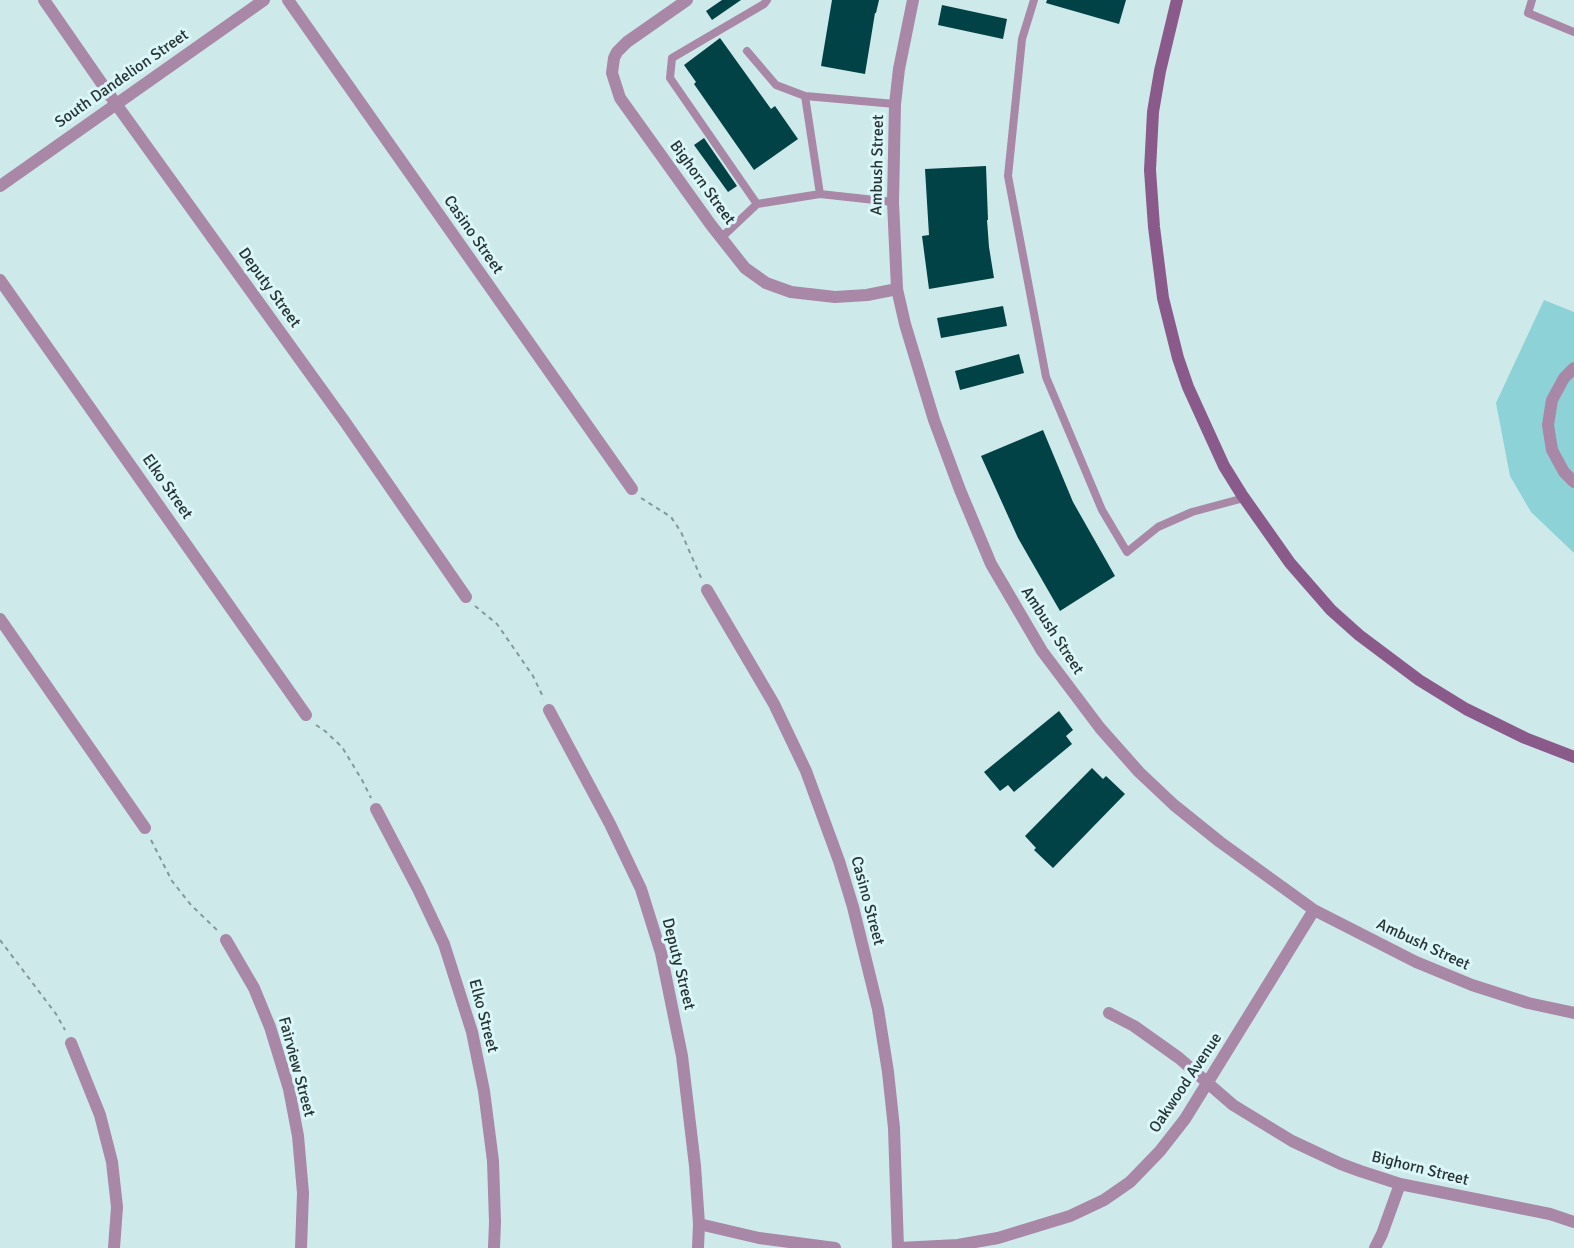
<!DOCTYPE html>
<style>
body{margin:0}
canvas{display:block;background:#cde9ea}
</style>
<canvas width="1574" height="1248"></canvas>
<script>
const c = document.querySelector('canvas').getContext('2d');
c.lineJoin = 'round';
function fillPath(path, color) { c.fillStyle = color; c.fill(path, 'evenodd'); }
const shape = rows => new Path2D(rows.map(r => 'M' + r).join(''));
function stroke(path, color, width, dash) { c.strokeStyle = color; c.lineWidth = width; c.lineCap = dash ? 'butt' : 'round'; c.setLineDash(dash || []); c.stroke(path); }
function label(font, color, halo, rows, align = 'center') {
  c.font = font + ' Signika,sans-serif'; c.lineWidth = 6; c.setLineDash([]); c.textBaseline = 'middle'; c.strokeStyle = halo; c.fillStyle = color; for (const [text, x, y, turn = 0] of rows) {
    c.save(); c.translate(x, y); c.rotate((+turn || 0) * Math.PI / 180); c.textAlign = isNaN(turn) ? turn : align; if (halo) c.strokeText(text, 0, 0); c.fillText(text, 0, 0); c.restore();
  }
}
const green = shape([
 [1544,300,1574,312,1574,553,1531,512,1510,476,1496,403]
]);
const building = shape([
 [722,0,741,0,712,20,706,11],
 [832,0,879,0,876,13,875,13,865,74,821,66],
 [1047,0,1126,0,1119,24,1046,3],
 [942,5,1007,19,1003,39,938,25],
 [720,38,771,109,775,106,798,139,754,170,694,84,696,82,684,65],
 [704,138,737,186,728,192,694,145],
 [986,166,988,220,987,220,989,247,994,278,929,289,922,236,929,235,925,169],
 [1003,306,1007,326,941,338,937,318],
 [1019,354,1024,373,960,390,955,371],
 [1043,430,1073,502,1115,576,1060,611,1018,538,981,456],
 [1059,711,1073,730,1066,736,1072,744,1014,792,1008,785,1000,791,984,772],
 [1092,768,1103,779,1106,776,1125,794,1053,868,1034,850,1036,848,1025,836]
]);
const path = shape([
 [641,498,671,517,681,532,702,580],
 [475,606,497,624,533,676,544,699],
 [316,725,325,731,342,747,362,780,371,798],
 [151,840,172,881,191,905,218,931],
 [0,940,56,1014,65,1030]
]);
const service = shape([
 [1034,0,1022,39,1008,176,1046,377,1102,510,1127,552,1158,527,1192,512,1244,498],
 [1532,0,1528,13,1574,32],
 [747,51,776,85,805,96,895,104],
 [805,96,820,194,893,202],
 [757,204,820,194],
 [721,238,757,204,670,78,672,58,764,4,767,0]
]);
const minor = shape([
 [44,0,116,104,345,422,466,597],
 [288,0,632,489],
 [687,0,627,42,617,52,614,58,612,73,620,98,711,225,745,268,766,283,791,292,835,297,867,295,897,289],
 [913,0,899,69,895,104,893,202,897,289,905,324,934,420,960,490,991,564,1042,651,1100,728,1139,772,1174,805,1220,842,1314,910,1416,962,1472,985,1528,1003,1574,1013],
 [0,280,306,715],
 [1574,368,1564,378,1552,400,1548,425,1552,450,1564,472,1574,482],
 [707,590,774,704,806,771,839,861,853,907,878,1009,888,1072,894,1128,898,1248],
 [0,619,145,828],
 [549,710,610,824,641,889,661,953,682,1056,695,1166,699,1224,698,1248],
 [376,809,418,889,444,944,472,1032,484,1091,493,1161,495,1222,494,1248],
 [226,940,254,988,270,1027,289,1089,298,1136,303,1193,301,1248],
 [1109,1013,1134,1026,1179,1058,1233,1105,1292,1141,1341,1164,1360,1171,1400,1184,1550,1214,1574,1222],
 [71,1043,100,1115,112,1162,117,1207,114,1248],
 [699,1224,759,1238,835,1248],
 [899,1248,958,1245,998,1238,1070,1216,1104,1200,1130,1182,1160,1151,1185,1119,1314,910],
 [1375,1248,1382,1234,1400,1184]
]);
const tertiary = shape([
 [0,186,264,0]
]);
const secondary = shape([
 [1177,0,1160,71,1153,112,1150,170,1154,227,1163,298,1178,358,1188,387,1224,466,1242,495,1290,563,1331,610,1359,635,1419,680,1466,709,1525,738,1574,757]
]);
const streetNames = [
 ["South Dandelion Street",122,79,-35],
 ["Ambush Street",878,165,-89],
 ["Bighorn Street",702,183,54],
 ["Casino Street",473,235,55],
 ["Deputy Street",269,288,54],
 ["Elko Street",167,487,55],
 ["Ambush Street",1052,631,57],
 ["Casino Street",867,901,75],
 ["Ambush Street",1423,945,25],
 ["Deputy Street",678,964,76],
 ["Elko Street",483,1016,75],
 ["Fairview Street",296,1067,75],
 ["Oakwood Avenue",1186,1083,-56],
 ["Bighorn Street",1420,1169,14]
];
fillPath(green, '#8dd2d6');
fillPath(building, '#004245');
stroke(path, '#849899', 2, [4.5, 4.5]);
stroke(service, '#a887a7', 8);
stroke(minor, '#a887a7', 12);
stroke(tertiary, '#a887a7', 12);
stroke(secondary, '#8a5b8a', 12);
label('16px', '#273232', '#daf6f8', streetNames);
</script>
